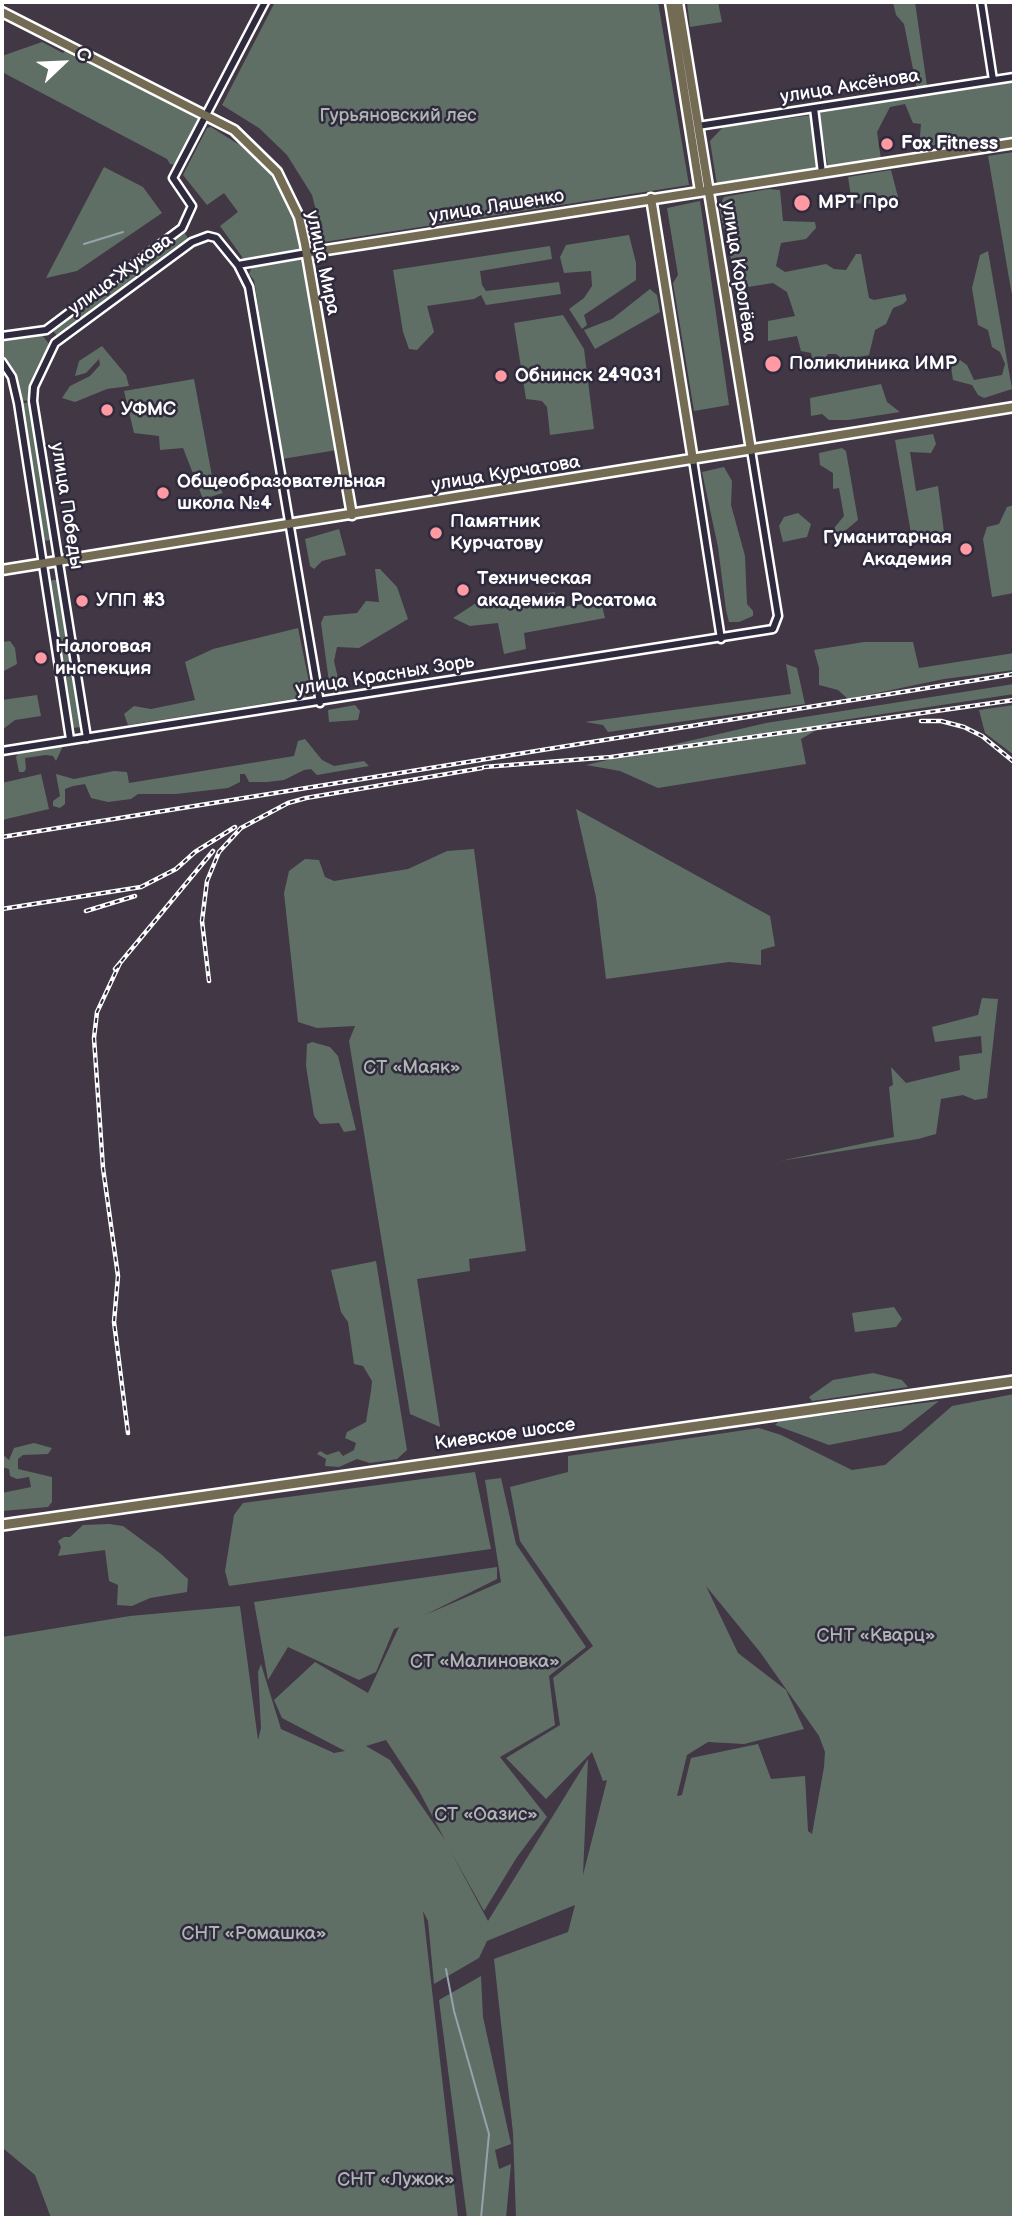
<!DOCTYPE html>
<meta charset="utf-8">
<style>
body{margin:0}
#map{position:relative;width:1016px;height:2220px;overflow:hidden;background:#413745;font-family:"Balsamiq Sans",sans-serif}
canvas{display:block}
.frame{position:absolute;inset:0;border:4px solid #fff;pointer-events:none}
.north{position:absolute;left:28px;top:28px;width:70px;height:70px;-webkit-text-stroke:5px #2f2a3d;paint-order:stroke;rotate:67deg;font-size:19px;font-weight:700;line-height:28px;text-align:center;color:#fff}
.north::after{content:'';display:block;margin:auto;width:24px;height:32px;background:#fff;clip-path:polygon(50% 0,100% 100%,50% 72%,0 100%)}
</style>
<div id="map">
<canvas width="1016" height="2220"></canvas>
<div class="frame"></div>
<div class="north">С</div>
</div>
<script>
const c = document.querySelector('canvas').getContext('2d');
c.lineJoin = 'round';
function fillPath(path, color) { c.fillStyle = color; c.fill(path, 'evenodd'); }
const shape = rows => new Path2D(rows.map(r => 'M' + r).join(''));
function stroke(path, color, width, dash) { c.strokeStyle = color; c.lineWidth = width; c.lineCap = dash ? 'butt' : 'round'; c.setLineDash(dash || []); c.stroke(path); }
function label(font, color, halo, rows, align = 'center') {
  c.font = font + ' "Balsamiq Sans",sans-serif'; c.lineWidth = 5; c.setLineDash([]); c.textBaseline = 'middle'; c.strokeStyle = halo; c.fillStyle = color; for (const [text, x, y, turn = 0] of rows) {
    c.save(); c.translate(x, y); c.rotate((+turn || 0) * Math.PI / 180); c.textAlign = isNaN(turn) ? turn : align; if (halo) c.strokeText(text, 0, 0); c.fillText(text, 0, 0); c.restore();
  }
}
const green = shape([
 [275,2,658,2,689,185,324,242,312,195,287,155,259,128,222,105],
 [687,2,718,2,722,22,690,27],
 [893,2,915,2,927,86,917,89,904,24,896,15],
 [42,42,63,53,66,50,200,120,177,165,170,164,167,159,2,72,2,56],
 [1014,80,1014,138,936,151,935,145,919,148,921,124,913,123,905,104,890,107,877,132,881,159,828,167,819,113],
 [812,115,818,167,717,185,710,141,723,127],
 [211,127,254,154,269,171,292,215,300,250,245,261,220,226,238,212,224,193,207,205,183,175,207,128],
 [1014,152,1014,307,988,156],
 [104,167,143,187,162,213,77,271,46,278],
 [891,170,898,197,894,202,886,200,884,205,852,203,848,177],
 [768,189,780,190,783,221,815,222,816,228,806,239,781,243,776,266,785,272,826,264,834,269,846,270,856,254,861,254,869,298,874,300,905,294,907,300,903,304,893,308,886,324,875,330,869,355,844,360,836,354,828,354,823,361,813,363,811,353,801,351,797,336,768,341,768,321,795,316,787,292,773,283,742,288,743,304,735,303,735,276,719,207,724,197],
 [700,201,729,405,694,411,673,283,678,275,667,208],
 [183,230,189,240,58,337,51,328],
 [629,235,636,263,636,280,584,315,587,325,582,329,569,309,584,298,592,286,591,271,564,273,560,257,566,245],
 [550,246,552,259,480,271,482,285,486,291,559,282,561,294,486,305,481,295,474,299,427,306,434,332,417,350,409,349,403,332,393,270],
 [988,251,1012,389,984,398,978,395,972,385,953,380,951,367,960,360,967,365,974,380,1002,375,1005,364,1000,352,992,347,988,330,978,325,972,288,980,255],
 [306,258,337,450,282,459,254,280,249,274,252,267],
 [650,289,657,295,660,312,595,349,584,330,612,319],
 [563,315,584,349,594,429,550,435,547,407,542,401,526,399,514,323],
 [42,335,49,344,30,392,30,400,20,401,15,375,2,358,2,338],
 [102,346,126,375,129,386,107,389,75,402,62,398,70,386,90,376,100,365,99,359,86,373,75,376,79,361],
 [194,379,212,476,223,493,203,499,183,448,160,450,159,436,134,433,124,391],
 [881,384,887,402,900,412,848,420,829,420,822,414,811,416,810,398],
 [31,402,52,540,43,541,20,404],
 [933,434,936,444,931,453,910,452,916,491,938,486,944,532,912,539,895,440],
 [842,448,846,451,858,520,846,530,835,534,835,527,844,516,839,488,833,489,833,473,820,465,819,453],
 [724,467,732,481,731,505,745,556,747,604,753,611,753,616,739,622,729,622,726,610,718,547,702,472],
 [1014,505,1014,593,992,597,983,539,987,527,999,524,1007,507],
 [798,513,811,524,807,537,783,542,779,526,784,517],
 [339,529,346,555,322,561,314,569,310,566,305,539],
 [375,569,380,569,397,587,408,619,359,648,337,647,334,661,342,695,335,697,329,682,321,623,324,616,357,613,366,601,379,602],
 [59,579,82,727,72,728,49,581],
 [555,592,553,608,601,602,605,618,524,633,526,649,504,654,498,623,470,626,453,618,487,596,496,602],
 [298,628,309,682,306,697,128,725,124,714,134,706,151,709,195,700,185,662,213,649],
 [10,641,15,648,17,664,2,672,2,642],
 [864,642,913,642,919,668,1014,653,1014,670,944,679,848,699,838,690,819,685,819,668,814,650],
 [786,664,797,668,805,704,608,732,603,725,585,722,791,694],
 [1014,684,1014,694,830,722,801,739,806,764,658,788,620,771,586,765,766,723],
 [37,695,41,716,15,720,2,730,2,700],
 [355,705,360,711,358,720,329,722,328,710],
 [1014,705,1014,755,985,733,979,710],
 [305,739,322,760,334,766,364,761,369,766,317,775,311,769,304,770,284,780,267,782,249,782,245,774,240,774,240,782,228,788,176,794,138,794,131,799,108,802,91,798,85,784,73,786,65,789,65,804,60,808,53,806,53,801,60,796,56,774,74,779,114,771,127,772,129,783,294,756,298,741],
 [63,746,56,761,53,756,46,755,25,758,26,769,24,772,19,772,16,757,19,752],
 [41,774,49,809,2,820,2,783],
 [576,809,770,916,775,946,761,950,761,965,729,962,606,979,596,897],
 [474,849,526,1251,469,1259,470,1271,417,1279,440,1427,410,1414,349,1041,355,1026,317,1028,298,1022,284,893,289,871,305,859,319,860,325,877,334,881,408,869,447,851],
 [982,998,998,999,987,1098,975,1100,963,1095,941,1099,936,1134,918,1139,780,1161,894,1137,889,1087,893,1085,891,1067,906,1083,960,1070,959,1056,982,1053,981,1036,935,1042,932,1027,978,1015],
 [312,1042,330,1047,338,1056,356,1130,344,1132,339,1123,320,1124,314,1116,306,1066,307,1044],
 [376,1261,407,1450,397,1459,370,1463,357,1459,339,1467,325,1466,326,1459,317,1454,320,1451,327,1455,339,1451,343,1456,354,1450,356,1443,345,1438,347,1432,366,1422,371,1391,372,1381,363,1366,354,1364,348,1322,341,1312,331,1270],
 [894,1307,902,1319,896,1327,855,1332,852,1313],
 [873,1373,902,1380,908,1387,812,1401,809,1397,833,1380],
 [1014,1394,1014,2218,516,2218,513,2133,494,1959,568,1932,575,1905,487,1941,479,1958,434,1984,428,1921,423,1911,458,2218,51,2218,35,2175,4,2149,2,2151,2,1637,130,1616,240,1606,258,1740,261,1728,258,1672,261,1664,281,1729,334,1753,345,1751,282,1718,274,1700,315,1662,368,1693,399,1627,394,1629,376,1672,359,1680,288,1647,268,1680,254,1602,497,1567,497,1579,425,1615,501,1582,485,1480,501,1478,516,1544,586,1647,549,1676,555,1725,500,1757,547,1817,517,1857,484,1911,450,1850,488,1921,588,1759,583,1875,607,1780,603,1781,592,1752,546,1799,506,1758,560,1725,553,1678,593,1646,520,1541,510,1487,568,1472,568,1456,759,1428,781,1435,852,1470,885,1465,952,1406],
 [706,1586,760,1652,819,1736,825,1752,824,1767,812,1834,808,1831,805,1776,771,1779,758,1744,691,1758,682,1795,677,1796,687,1755,708,1742,744,1744,804,1729,786,1690,738,1653],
 [386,1740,418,1789,445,1840,390,1760,366,1746],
 [939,1401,901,1431,829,1445,775,1425,779,1421],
 [34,1443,52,1448,48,1454,23,1455,18,1459,18,1469,52,1477,52,1502,48,1507,2,1511,2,1493,31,1487,29,1477,17,1479,10,1476,9,1469,2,1467,2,1454,9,1460,14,1448],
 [475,1472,491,1549,229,1586,225,1571,234,1515,243,1503],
 [109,1524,123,1526,161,1554,188,1579,187,1592,150,1598,132,1606,117,1605,118,1585,109,1581,105,1550,58,1556,61,1547,58,1541,64,1537,70,1537,83,1525],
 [481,1976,483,2017,511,2144,495,2150,499,2169,511,2164,506,2218,467,2218,439,2000]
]);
const stream = shape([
 [84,244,123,232],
 [446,1969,454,2011,489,2134,481,2218]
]);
const minor = shape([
 [981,2,993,80],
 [814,108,822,173],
 [698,126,1014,77],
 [238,265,307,253],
 [2,336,46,330,182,228,192,206,173,178,265,2],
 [2,362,12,377,18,403,70,739],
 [693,460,721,639],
 [87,738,33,401,34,387,55,343,192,242,208,236,216,238,238,265,249,287,320,703],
 [2,751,773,629,778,616,751,450]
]);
const major = shape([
 [670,2,700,191],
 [678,2,751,450],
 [2,12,234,130,277,172,299,217,305,244,352,515],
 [651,198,693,460],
 [307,253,1014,143],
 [2,570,1014,407]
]);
const highway = shape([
 [2,1525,1014,1381]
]);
const rail = shape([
 [921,721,941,721,964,727,982,736,1014,762],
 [484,767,611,757,1014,700],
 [2,837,1014,674],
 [2,909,141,887,176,869,195,852,235,827],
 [86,911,135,896],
 [120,963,97,1012,94,1038,103,1168,118,1276,114,1322,128,1433],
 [115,969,213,851],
 [209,981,202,921,207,881,219,852,241,828,288,803,306,798,482,768]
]);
const markers = [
 [887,144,7,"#ff9aa2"],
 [802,203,9,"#ff9aa2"],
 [773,364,9,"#ff9aa2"],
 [501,376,7,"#ff9aa2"],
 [107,410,7,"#ff9aa2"],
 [163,493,7,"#ff9aa2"],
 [436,533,7,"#ff9aa2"],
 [966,549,7,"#ff9aa2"],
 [463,590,7,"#ff9aa2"],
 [82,601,7,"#ff9aa2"],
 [41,658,7,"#ff9aa2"]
];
const streetNames = [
 ["улица Аксёнова",850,87,-9],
 ["улица Ляшенко",497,207,-9],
 ["улица Мира",322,263,78],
 ["улица Королёва",738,272,81],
 ["улица Жукова",121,275,-36],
 ["улица Курчатова",506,474,-9],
 ["улица Победы",66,506,81],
 ["улица Красных Зорь",385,676,-9],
 ["Киевское шоссе",505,1435,-8]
];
const parkNames = [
 ["Гурьяновский лес",398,116],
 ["СТ «Маяк»",412,1068],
 ["СНТ «Кварц»",876,1636],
 ["СТ «Малиновка»",485,1662],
 ["СТ «Оазис»",486,1815],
 ["СНТ «Ромашка»",254,1934],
 ["СНТ «Лужок»",396,2180]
];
const poiNames = [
 ["Fox Fitness",901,144],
 ["МРТ Про",818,203],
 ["Поликлиника ИМР",789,364],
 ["Обнинск 249031",515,376],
 ["УФМС",121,410],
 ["Общеобразовательная",177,482],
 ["школа №4",177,504],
 ["Памятник",450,522],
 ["Курчатову",450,544],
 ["Гуманитарная",952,538,"right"],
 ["Академия",952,560,"right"],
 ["Техническая",477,579],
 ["академия Росатома",477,601],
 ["УПП #3",96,601],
 ["Налоговая",55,647],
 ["инспекция",55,669]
];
fillPath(green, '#606f65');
stroke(stream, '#94a3ac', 2);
stroke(minor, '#fff', 11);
stroke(major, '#fff', 13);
stroke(highway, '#fff', 14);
stroke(minor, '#2f2a3d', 6);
stroke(major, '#746b55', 8);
stroke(highway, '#746b55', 9);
stroke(rail, '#fff', 4.5);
stroke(rail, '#2f2a3d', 2, [5]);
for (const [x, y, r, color] of markers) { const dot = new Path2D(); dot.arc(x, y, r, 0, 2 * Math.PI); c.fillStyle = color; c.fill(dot); stroke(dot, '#2f2a3d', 2.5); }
label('19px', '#fff', '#2f2a3d', streetNames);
label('19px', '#b0b7b2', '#2f2a3d', parkNames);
label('bold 19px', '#fff', '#2f2a3d', poiNames, 'left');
</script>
